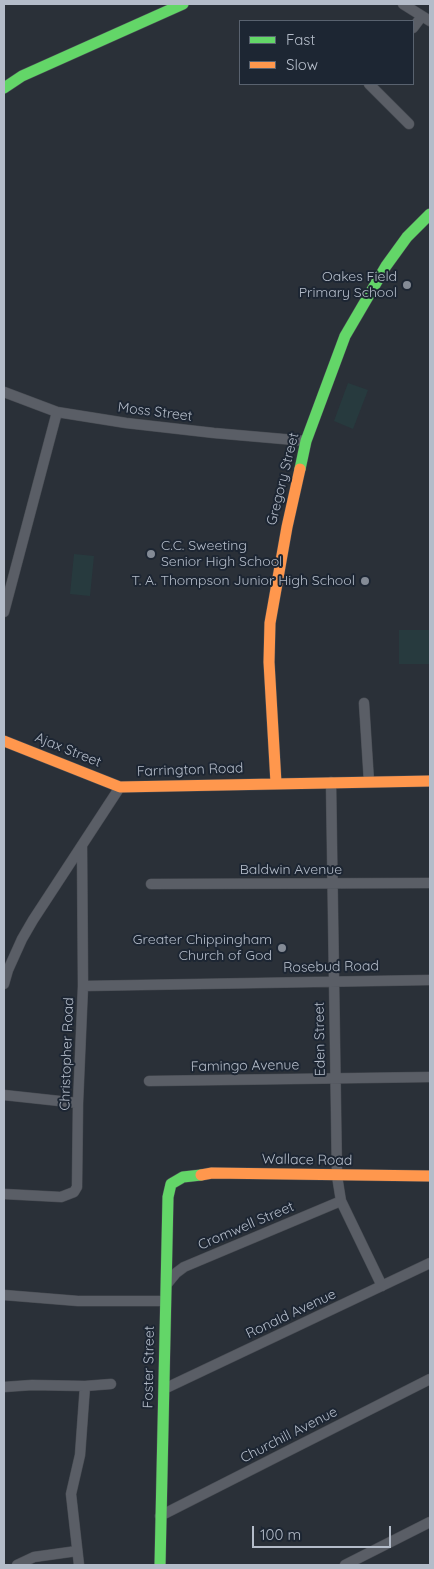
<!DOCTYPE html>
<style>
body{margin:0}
#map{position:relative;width:434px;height:1569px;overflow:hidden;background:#2a3038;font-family:Quicksand,sans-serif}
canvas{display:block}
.frame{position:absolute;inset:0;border:5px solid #b4bcc9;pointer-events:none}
.legend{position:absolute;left:239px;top:20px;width:175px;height:65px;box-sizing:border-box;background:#1d2633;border:1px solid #59626f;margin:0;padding:6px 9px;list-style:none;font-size:15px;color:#b4bcc9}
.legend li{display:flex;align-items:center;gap:10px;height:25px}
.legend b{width:25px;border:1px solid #59626f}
.scale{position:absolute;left:252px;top:1526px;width:139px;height:22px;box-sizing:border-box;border:2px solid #b4bcc9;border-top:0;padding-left:6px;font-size:15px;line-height:18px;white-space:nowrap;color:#b4bcc9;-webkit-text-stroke:4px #1d2633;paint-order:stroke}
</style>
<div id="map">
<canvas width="434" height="1569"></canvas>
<div class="frame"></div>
<ul class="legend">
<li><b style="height:6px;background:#63d668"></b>Fast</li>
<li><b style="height:6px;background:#ff974d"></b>Slow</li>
</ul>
<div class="scale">100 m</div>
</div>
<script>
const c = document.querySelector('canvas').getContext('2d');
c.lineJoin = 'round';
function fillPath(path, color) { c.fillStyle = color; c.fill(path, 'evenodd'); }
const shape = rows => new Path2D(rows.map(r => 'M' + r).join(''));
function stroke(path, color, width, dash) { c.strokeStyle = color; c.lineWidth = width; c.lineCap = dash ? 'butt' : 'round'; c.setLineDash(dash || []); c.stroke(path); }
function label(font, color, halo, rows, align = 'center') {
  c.font = font + ' Quicksand,sans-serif'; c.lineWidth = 4; c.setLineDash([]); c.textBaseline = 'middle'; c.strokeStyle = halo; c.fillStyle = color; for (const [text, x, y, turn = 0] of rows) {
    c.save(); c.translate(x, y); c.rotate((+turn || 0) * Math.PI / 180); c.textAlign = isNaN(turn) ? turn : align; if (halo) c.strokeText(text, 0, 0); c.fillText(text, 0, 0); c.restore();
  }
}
const green = shape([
 [348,383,368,390,353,429,334,421],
 [74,554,94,556,90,596,70,594],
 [399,630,430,630,430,664,399,664]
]);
const street = shape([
 [403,4,430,21],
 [413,28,422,16],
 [369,84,409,124],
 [4,392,57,412,126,423,214,433,306,441],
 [4,612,57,412],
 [364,703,369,782],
 [331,782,337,1176,341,1201,382,1286],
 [151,884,430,883],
 [4,984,8,970,22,939,33,920,120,787],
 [83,986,430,980],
 [149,1081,430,1077],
 [4,1095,78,1103],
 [4,1194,61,1197,74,1192,77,1187,78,1103,83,986,82,845],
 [167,1284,176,1273,184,1267,341,1201],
 [4,1295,78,1301,165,1301],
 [4,1387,32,1385,85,1386,111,1384],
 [164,1389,430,1263],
 [160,1516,430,1379],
 [17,1565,34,1557,77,1551],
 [79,1565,71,1494,80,1455,85,1386],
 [345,1565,430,1522]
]);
const fast = shape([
 [4,88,22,76,183,4],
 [300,469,306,441,345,336,386,266,407,237,430,214],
 [160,1565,168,1197,171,1184,183,1177,201,1175]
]);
const slow = shape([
 [4,741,120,787,430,781],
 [276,783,269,662,270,623,287,527,300,469],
 [201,1175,212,1173,430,1176]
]);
const markers = [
 [407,285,5,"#848b96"],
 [151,554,5,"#848b96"],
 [365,581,5,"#848b96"],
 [282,948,5,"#848b96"]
];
const poiNames = [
 ["Oakes Field",397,277],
 ["Primary School",397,293],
 ["C.C. Sweeting",161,546,"left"],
 ["Senior High School",161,562,"left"],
 ["T. A. Thompson Junior High School",355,581],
 ["Greater Chippingham",272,940],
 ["Church of God",272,956]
];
const streetNames = [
 ["Moss Street",155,412,7],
 ["Gregory Street",283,479,-76],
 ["Ajax Street",68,750,22],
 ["Farrington Road",190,770,-2],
 ["Baldwin Avenue",291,870],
 ["Rosebud Road",331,967,-1],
 ["Eden Street",320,1039,-91],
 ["Christopher Road",67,1054,-88],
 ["Famingo Avenue",245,1066,-1],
 ["Wallace Road",307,1160,1],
 ["Cromwell Street",246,1226,-23],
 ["Ronald Avenue",291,1314,-25],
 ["Foster Street",149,1367,-89],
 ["Churchill Avenue",289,1435,-27]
];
fillPath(green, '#273a3e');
stroke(street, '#484c53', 11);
stroke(fast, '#484c53', 12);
stroke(slow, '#484c53', 12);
stroke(street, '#5a5e66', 10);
stroke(fast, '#63d668', 11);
stroke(slow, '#ff974d', 11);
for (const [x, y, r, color] of markers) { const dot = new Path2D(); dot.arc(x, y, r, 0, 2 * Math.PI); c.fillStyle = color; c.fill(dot); stroke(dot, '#1d2633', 2); }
label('14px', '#b4bcc9', '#1d2633', poiNames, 'right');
label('14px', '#b4bcc9', '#1d2633', streetNames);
</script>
